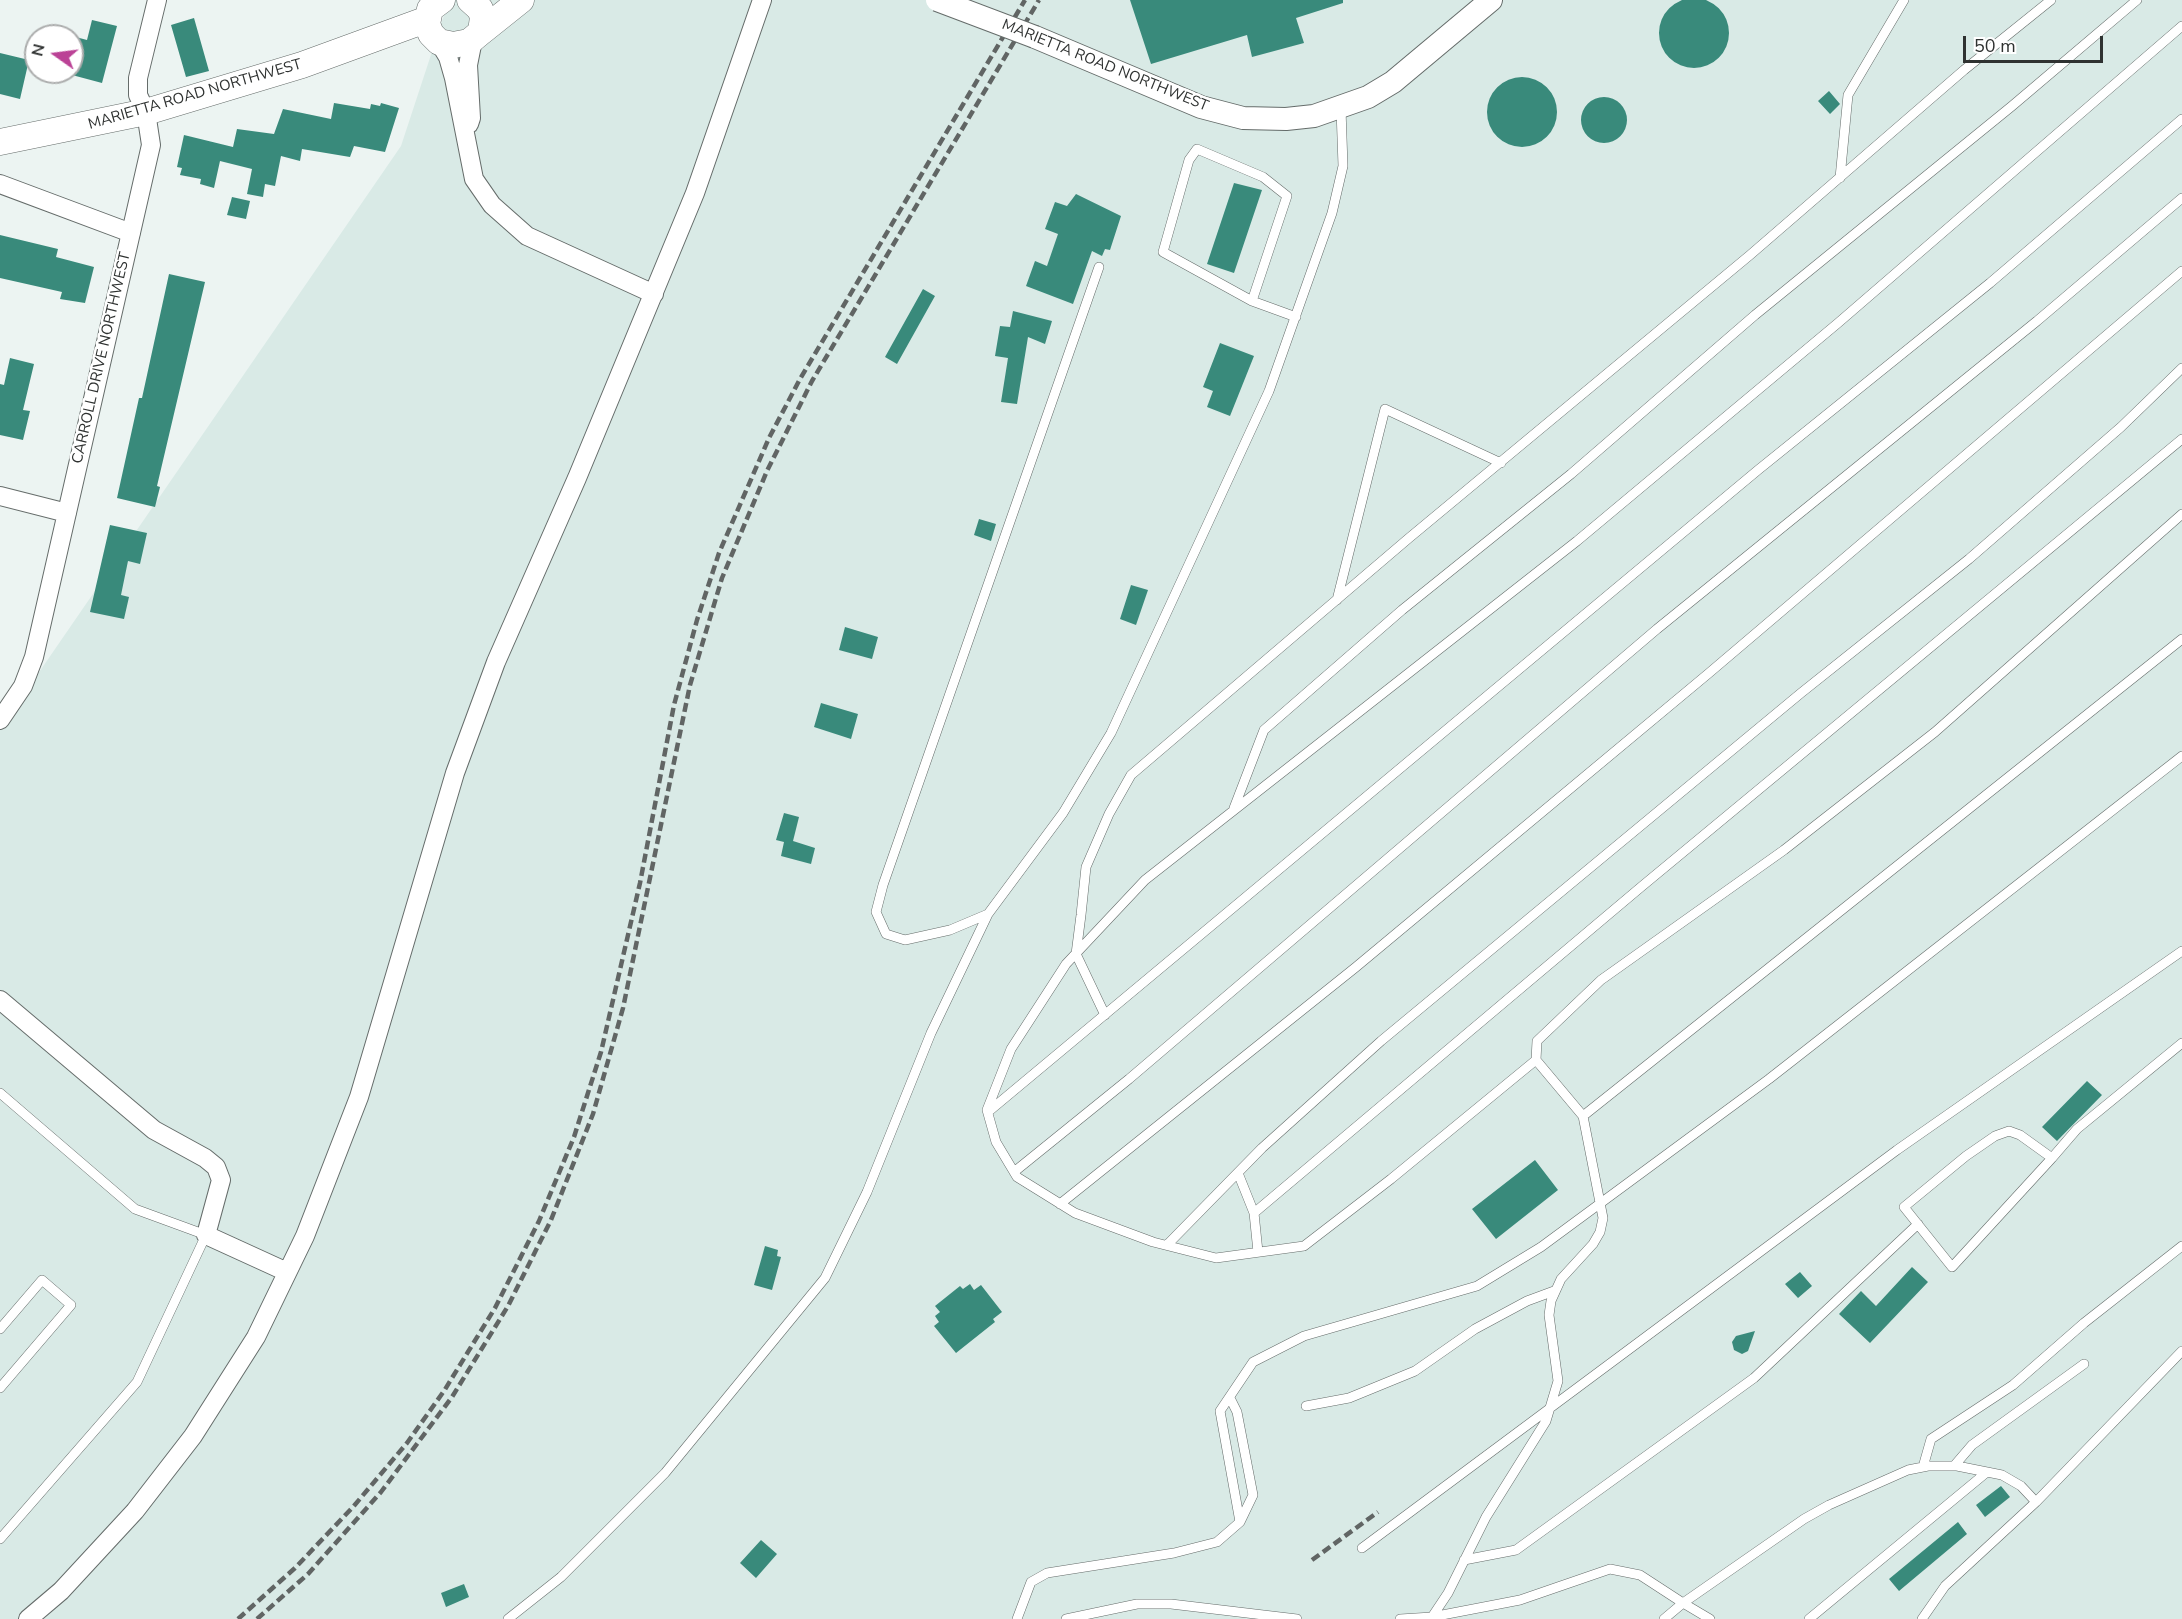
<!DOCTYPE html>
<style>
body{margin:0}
#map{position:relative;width:2182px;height:1619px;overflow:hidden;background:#ecf4f2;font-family:"Nunito Sans",sans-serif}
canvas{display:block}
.north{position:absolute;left:24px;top:24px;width:60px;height:60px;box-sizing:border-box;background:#fff;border:2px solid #acadad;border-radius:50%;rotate:284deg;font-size:16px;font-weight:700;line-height:24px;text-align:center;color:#2f3231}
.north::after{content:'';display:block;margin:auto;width:21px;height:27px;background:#bb4296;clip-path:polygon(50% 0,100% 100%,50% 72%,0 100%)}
.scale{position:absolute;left:1963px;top:36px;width:140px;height:27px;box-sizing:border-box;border:3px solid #2f3231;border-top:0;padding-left:8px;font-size:18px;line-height:21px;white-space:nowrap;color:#2f3231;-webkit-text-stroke:4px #fff;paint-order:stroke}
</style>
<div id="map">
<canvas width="2182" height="1619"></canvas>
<div class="north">N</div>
<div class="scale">50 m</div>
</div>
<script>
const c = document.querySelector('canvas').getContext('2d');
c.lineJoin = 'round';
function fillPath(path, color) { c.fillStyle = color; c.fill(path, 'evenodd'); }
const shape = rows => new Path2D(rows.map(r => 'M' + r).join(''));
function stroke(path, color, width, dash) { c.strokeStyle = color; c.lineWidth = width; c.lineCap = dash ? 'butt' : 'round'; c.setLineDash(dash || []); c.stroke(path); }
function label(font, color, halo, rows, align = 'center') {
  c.font = font + ' "Nunito Sans",sans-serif'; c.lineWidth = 5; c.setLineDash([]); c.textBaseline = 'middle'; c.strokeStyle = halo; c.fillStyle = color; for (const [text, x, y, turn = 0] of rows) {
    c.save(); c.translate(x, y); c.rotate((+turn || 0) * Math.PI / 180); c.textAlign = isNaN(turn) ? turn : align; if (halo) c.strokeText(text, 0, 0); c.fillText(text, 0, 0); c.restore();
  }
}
const built = shape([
 [449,0,2182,0,2182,1619,0,1619,0,729,401,146]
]);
const building = shape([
 '1659 33a35 35 0 1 1 70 0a35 35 0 1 1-70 0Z',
 [1130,0,1343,0,1343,3,1296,18,1304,43,1252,57,1247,35,1151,64],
 [194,18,209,71,186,77,171,25],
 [92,20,117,26,102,83,72,75,72,36,87,40],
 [0,53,29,60,20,99,0,94],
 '1487 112a35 35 0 1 1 70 0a35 35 0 1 1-70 0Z',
 [1829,91,1840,104,1830,114,1818,101],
 '1581 120a23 23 0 1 1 46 0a23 23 0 1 1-46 0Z',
 [334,103,370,109,371,104,380,106,381,103,399,108,385,152,354,146,350,157,302,149,300,161,281,156,275,186,265,184,263,197,247,194,252,169,220,161,214,188,200,184,201,179,180,175,182,168,177,167,184,135,233,147,237,129,274,134,283,109,331,119],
 [1234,183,1262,190,1234,273,1207,264],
 [1076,194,1121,216,1110,250,1105,249,1102,256,1092,251,1073,304,1026,286,1035,261,1047,266,1058,234,1045,229,1055,202,1067,206],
 [232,197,250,201,246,219,227,215],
 [0,235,58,249,56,257,94,267,85,303,60,299,62,292,0,278],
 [169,274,205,282,157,486,160,487,155,507,117,498,139,398,142,398],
 [923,289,935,296,897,364,885,357],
 [1013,311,1052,321,1045,344,1028,337,1017,404,1001,402,1008,358,995,356,1000,326,1010,327],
 [1220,343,1254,356,1230,416,1207,407,1213,391,1203,387],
 [10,358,34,364,23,410,30,411,23,440,0,435,0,384,4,385],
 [979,519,996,524,991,541,974,535],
 [110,525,147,533,140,564,128,561,121,595,129,597,124,619,90,612],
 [1131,585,1148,590,1136,625,1120,619],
 [845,627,878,637,872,659,839,650],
 [821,703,858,714,851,739,814,727],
 [784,813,799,817,793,841,815,848,811,864,781,856,784,842,776,840],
 [2087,1081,2102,1095,2057,1141,2042,1127],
 [1535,1160,1558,1190,1496,1239,1472,1209],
 [765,1246,778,1250,777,1256,781,1257,772,1290,754,1285],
 [1912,1267,1928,1282,1870,1343,1839,1314,1861,1291,1876,1306],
 [1800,1272,1812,1286,1798,1298,1785,1284],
 [970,1284,974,1290,981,1285,1002,1312,993,1319,995,1322,956,1353,934,1326,939,1322,935,1316,940,1312,935,1306,960,1286,963,1289],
 [1755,1331,1748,1351,1742,1354,1734,1350,1732,1342,1736,1336],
 [2001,1486,2010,1497,1985,1517,1976,1505],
 [1958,1522,1967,1534,1899,1591,1889,1579],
 [761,1540,777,1554,756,1578,740,1563],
 [464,1584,469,1597,446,1607,441,1593]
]);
const service = shape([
 [1840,178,1848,95,1904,0],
 [1252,301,1163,252,1189,160,1197,149,1263,177,1287,196,1252,301,1296,317],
 [1337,600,1385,409,1501,463],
 [1234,808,1264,730,1402,610,1571,474,1755,315,2012,106,2137,0],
 [988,914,950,930,905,940,886,934,876,912,883,885,1099,267],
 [1105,1015,1076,954,1081,915,1086,867,1109,814,1131,775,1409,538,1750,255,1964,70,2051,0],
 [1536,1060,1537,1041,1601,980,1784,850,1935,732,2182,514],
 [0,1093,135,1209,206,1235,137,1382,0,1539],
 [988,1112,1758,470,1990,283,2182,119],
 [1583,1116,2182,639],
 [2052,1158,1952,1267,1904,1207,1966,1156,1995,1136,2009,1131,2020,1135,2052,1158,2077,1129,2182,1043],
 [1014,1172,1129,1079,1657,629,2037,321,2182,198],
 [1238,1173,1254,1213],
 [1060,1204,1356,967,1709,673,2182,271],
 [1167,1245,1262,1148,1381,1041,1801,693,1969,559,2121,427,2182,368],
 [1258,1252,1254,1213,1641,887,2182,439],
 [0,1329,42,1280,71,1305,0,1388],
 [1306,1406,1349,1398,1415,1371,1475,1329,1527,1301,1554,1291],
 [1954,1466,1972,1445,2084,1364],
 [1923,1467,1931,1439,2013,1385,2084,1323,2182,1246],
 [1240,1522,1220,1411,1253,1362,1304,1336,1477,1286,1541,1247,1769,1079,2182,756],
 [1362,1548,1897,1150,2182,951],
 [1464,1560,1516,1550,1754,1378,1918,1224],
 [1432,1617,1520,1600,1610,1569,1640,1575,1683,1603,1804,1519,1829,1505,1908,1470,1928,1466,1957,1466,2002,1475,2021,1486,2036,1502],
 [508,1619,561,1577,665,1473,825,1278,867,1192,931,1033,988,914,1063,813,1111,733,1269,391,1332,213,1343,166,1341,109],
 [1017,1619,1031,1582,1047,1573,1174,1553,1217,1542,1240,1522,1253,1495,1237,1412,1230,1398],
 [1066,1619,1137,1604,1171,1604,1297,1619],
 [1400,1619,1432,1617,1448,1593,1486,1517,1546,1421,1558,1381,1549,1315,1551,1301,1561,1279,1593,1244,1600,1232,1603,1218,1583,1116,1536,1060,1391,1179,1304,1246,1216,1258,1153,1242,1075,1213,1017,1177,996,1142,987,1110,1011,1049,1066,964,1145,880,1577,541,1838,323,2182,26],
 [1664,1619,1683,1603,1710,1619],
 [1809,1619,1987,1472],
 [1922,1619,1945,1586,2036,1502,2182,1351]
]);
const minor = shape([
 [439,42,448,57,454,78,474,179,492,205,527,236,654,294],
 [469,124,471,118,468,65,473,40],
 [0,184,131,233],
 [0,496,67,513],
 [0,720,23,686,34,657,151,145,146,112,138,95,138,78,157,0],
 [0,1000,154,1130,205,1158,216,1167,221,1180,206,1235,287,1272],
 [28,1619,61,1591,135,1511,193,1436,256,1337,305,1236,359,1097,455,773,496,662,577,478,695,193,762,0]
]);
const tertiary = shape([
 [1035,37,1201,107,1243,118,1286,119,1314,116,1368,97,1393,82,1491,0]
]);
const secondary = shape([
 [442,0,430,9,427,24,431,34,439,42,453,45,469,42,481,32,483,17,480,9,470,0],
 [481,32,521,0],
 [0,142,146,112,302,65,428,19]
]);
const rail = shape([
 [1312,1560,1378,1512],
 [238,1619,295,1568,353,1507,407,1443,444,1391,495,1308,539,1221,574,1137,601,1052,640,883,674,705,697,620,719,553,769,438,800,379,1025,0],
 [257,1619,308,1574,381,1492,452,1397,508,1306,551,1220,593,1114,623,1008,690,685,722,578,767,471,812,381,1039,0]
]);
const tertiaryBridge = shape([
 [937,0,1035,37]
]);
const streetNames = [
 ["MARIETTA ROAD NORTHWEST",1105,66,22],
 ["MARIETTA ROAD NORTHWEST",195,95,-16],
 ["CARROLL DRIVE NORTHWEST",102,358,-77]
];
fillPath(built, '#d9eae6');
fillPath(building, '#398a7b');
stroke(service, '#656c6a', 10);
stroke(minor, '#656c6a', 20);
stroke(tertiary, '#656c6a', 24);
stroke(secondary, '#656c6a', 27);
stroke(service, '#fff', 9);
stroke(minor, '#fff', 18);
stroke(tertiary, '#fff', 22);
stroke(secondary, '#fff', 26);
stroke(rail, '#616564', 4.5, [9, 4.5]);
stroke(tertiaryBridge, '#656c6a', 24, []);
stroke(tertiaryBridge, '#fff', 22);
label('15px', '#2f3231', '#fff', streetNames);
</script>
